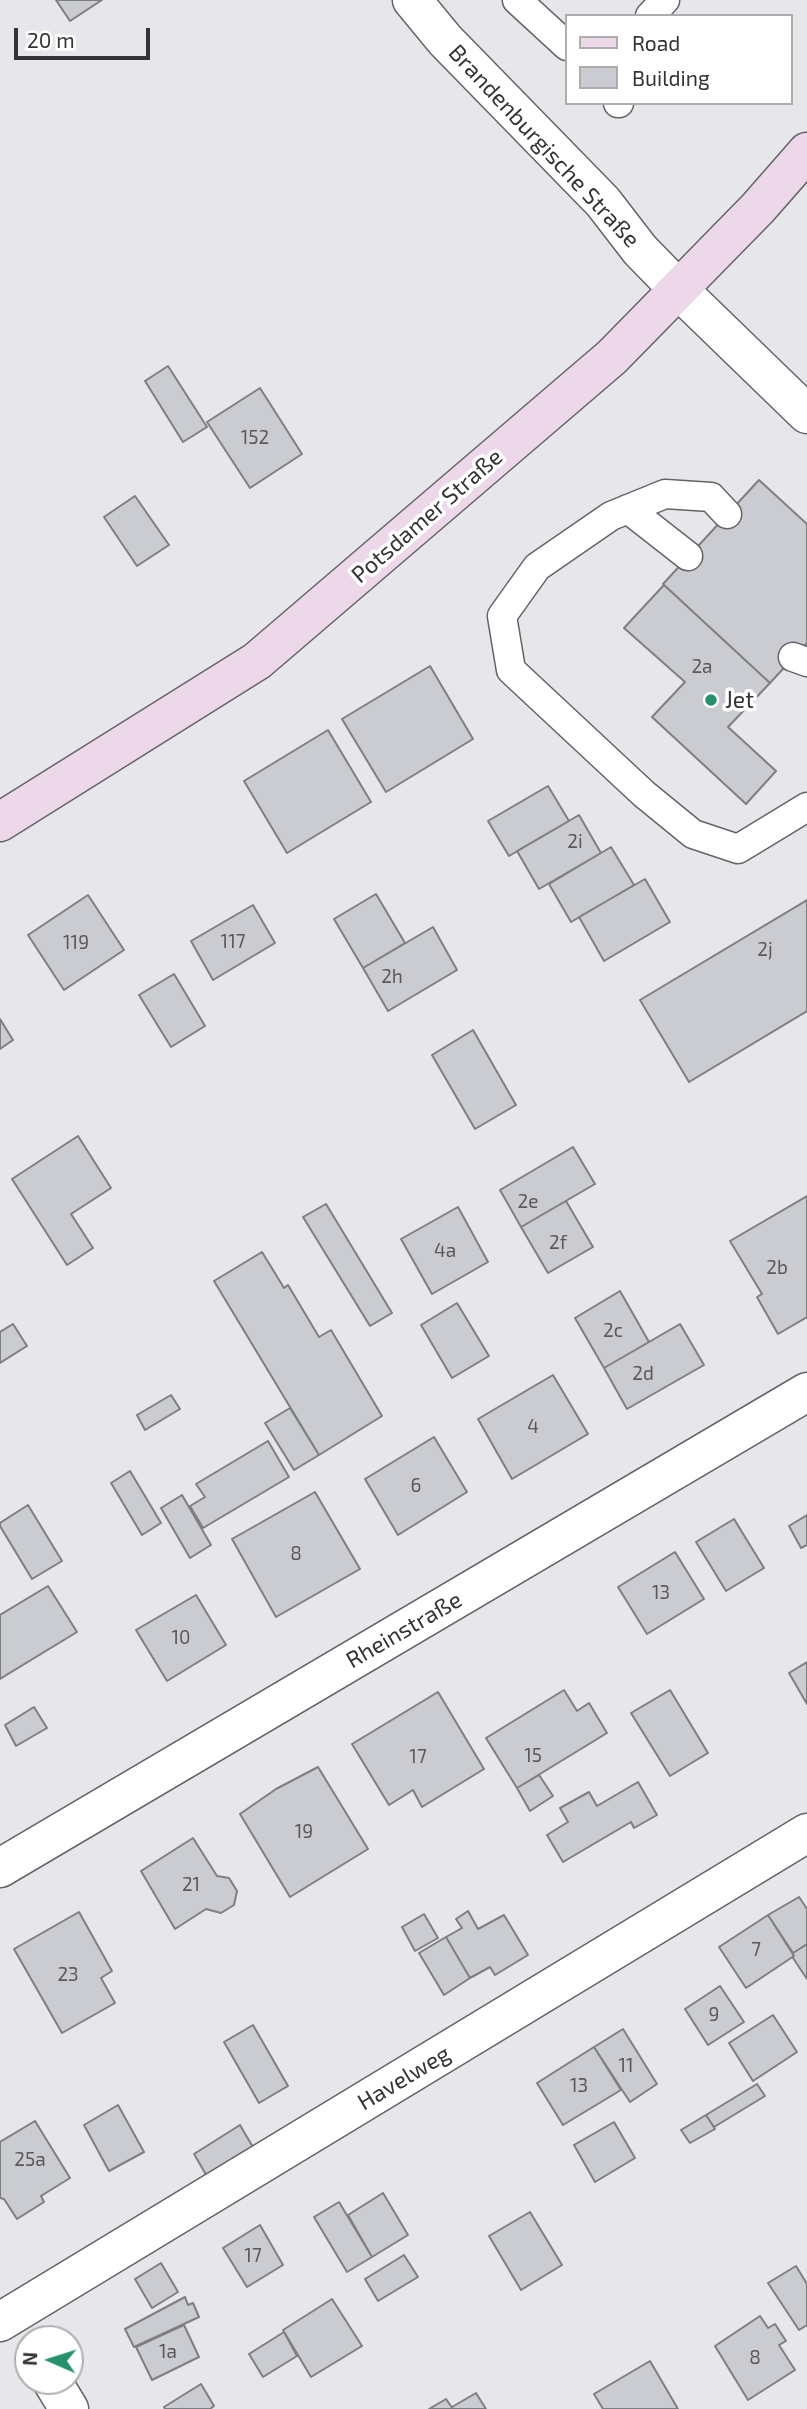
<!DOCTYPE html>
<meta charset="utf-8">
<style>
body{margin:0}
#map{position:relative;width:807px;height:2409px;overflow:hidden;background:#e7e6ea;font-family:"Exo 2",sans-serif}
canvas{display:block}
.legend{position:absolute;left:565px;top:14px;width:228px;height:91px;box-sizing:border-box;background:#fff;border:2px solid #aeadae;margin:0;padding:9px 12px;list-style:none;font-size:21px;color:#343335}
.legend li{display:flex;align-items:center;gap:14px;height:35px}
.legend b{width:35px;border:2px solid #aeadae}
.north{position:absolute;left:14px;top:2325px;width:70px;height:70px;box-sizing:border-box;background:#fff;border:2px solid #aeadae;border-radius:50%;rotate:273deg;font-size:19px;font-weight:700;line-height:28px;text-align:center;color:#343335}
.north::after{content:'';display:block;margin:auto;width:24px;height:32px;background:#27906e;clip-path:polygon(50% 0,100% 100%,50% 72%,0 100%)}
.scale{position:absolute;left:14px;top:28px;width:136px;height:32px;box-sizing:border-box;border:4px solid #343335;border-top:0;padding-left:9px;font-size:21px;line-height:24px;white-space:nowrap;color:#343335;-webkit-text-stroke:5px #fff;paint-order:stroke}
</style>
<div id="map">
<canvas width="807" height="2409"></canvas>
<ul class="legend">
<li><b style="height:9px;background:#ecd8e9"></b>Road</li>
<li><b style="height:19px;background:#cbccd1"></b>Building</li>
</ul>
<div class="north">N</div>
<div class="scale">20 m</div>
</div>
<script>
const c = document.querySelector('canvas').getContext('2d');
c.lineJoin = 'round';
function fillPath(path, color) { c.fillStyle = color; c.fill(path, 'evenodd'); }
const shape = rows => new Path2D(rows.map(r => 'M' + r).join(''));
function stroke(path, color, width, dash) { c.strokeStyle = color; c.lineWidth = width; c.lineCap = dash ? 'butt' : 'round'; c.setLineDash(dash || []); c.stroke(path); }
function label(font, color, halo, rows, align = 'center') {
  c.font = font + ' "Exo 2",sans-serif'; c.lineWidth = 7; c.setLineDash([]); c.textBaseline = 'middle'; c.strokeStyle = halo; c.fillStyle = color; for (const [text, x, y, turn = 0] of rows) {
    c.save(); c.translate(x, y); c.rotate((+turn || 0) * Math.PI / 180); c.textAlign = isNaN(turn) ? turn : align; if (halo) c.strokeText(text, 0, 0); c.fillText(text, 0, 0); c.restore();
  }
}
const building = shape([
 [56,0,102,0,70,21,56,0],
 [168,366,207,427,183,442,145,381,168,366],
 [260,388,302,454,250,488,207,422,260,388],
 [759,480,807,524,807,643,770,683,663,584,759,480],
 [135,496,169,545,137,566,104,517,135,496],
 [664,585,770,683,728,727,776,771,746,804,652,717,685,682,624,628,664,585],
 [430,666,473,739,386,792,342,719,430,666],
 [328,730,371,802,287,853,244,781,328,730],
 [548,786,569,821,509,856,488,821,548,786],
 [579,815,601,853,539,889,517,851,579,815],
 [611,847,634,885,571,922,549,884,611,847],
 [645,879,670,922,604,961,579,917,645,879],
 [376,894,405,943,363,968,334,919,376,894],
 [88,895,124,950,64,990,28,935,88,895],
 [807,900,807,1011,689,1082,640,1000,807,900],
 [253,905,275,943,213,980,191,941,253,905],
 [433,927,457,970,388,1011,363,968,433,927],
 [174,974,205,1026,171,1047,139,995,174,974],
 [0,1019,13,1040,0,1049,0,1019],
 [473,1030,516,1105,475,1129,432,1055,473,1030],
 [78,1136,111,1188,71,1214,93,1248,67,1265,12,1179,78,1136],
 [573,1147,595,1184,521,1227,500,1190,573,1147],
 [807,1196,807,1317,778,1334,757,1297,762,1294,730,1241,807,1196],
 [566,1201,593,1247,548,1273,521,1227,566,1201],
 [326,1204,392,1313,370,1326,303,1217,326,1204],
 [458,1207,488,1262,432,1294,401,1239,458,1207],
 [262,1252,284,1288,288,1285,319,1337,331,1330,382,1416,319,1455,214,1281,262,1252],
 [620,1291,649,1342,604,1368,575,1318,620,1291],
 [457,1303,489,1356,452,1378,421,1325,457,1303],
 [13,1324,27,1346,0,1363,0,1332,13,1324],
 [680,1324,704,1365,627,1409,604,1368,680,1324],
 [553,1375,588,1434,512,1479,478,1419,553,1375],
 [171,1395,180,1409,145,1430,137,1415,171,1395],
 [290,1408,319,1455,294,1470,265,1423,290,1408],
 [434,1437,467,1492,398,1535,365,1479,434,1437],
 [268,1441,289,1477,203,1528,190,1506,205,1497,196,1484,268,1441],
 [130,1471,161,1523,142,1535,111,1483,130,1471],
 [315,1492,360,1569,276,1617,232,1539,315,1492],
 [182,1495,211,1545,190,1558,161,1508,182,1495],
 [28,1505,62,1561,32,1579,0,1526,0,1523,28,1505],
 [807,1515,807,1545,801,1548,789,1526,807,1515],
 [734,1519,764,1568,726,1591,696,1542,734,1519],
 [675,1552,704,1599,647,1634,618,1587,675,1552],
 [48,1586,77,1632,0,1679,0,1615,48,1586],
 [196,1595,226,1645,167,1681,136,1630,196,1595],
 [807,1662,807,1704,789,1673,807,1662],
 [564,1690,577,1711,589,1703,607,1733,517,1788,486,1738,564,1690],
 [670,1690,708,1753,670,1776,631,1713,670,1690],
 [438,1692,484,1769,422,1807,413,1790,389,1805,352,1744,438,1692],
 [34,1707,47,1728,16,1746,5,1725,34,1707],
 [318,1767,368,1849,290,1897,240,1814,276,1789,318,1767],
 [539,1775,553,1796,530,1811,517,1788,539,1775],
 [638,1782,657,1815,634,1828,631,1822,563,1862,547,1835,568,1822,560,1808,589,1792,597,1806,638,1782],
 [193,1838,217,1876,229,1878,237,1891,234,1905,221,1913,206,1909,175,1929,141,1871,193,1838],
 [799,1897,807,1909,807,1944,793,1953,768,1915,799,1897],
 [468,1911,478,1929,504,1915,528,1955,495,1975,490,1967,470,1978,446,1937,462,1928,456,1919,468,1911],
 [79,1912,112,1971,101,1978,115,2003,62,2033,14,1949,79,1912],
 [424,1914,438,1938,415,1951,402,1927,424,1914],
 [768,1915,794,1956,746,1988,719,1947,768,1915],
 [446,1937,470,1978,444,1995,419,1953,446,1937],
 [807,1944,807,1979,793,1958,793,1953,807,1944],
 [720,1986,744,2022,708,2045,685,2009,720,1986],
 [773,2015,797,2052,753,2081,729,2043,773,2015],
 [253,2025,288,2086,259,2103,224,2042,253,2025],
 [623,2029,657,2084,630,2102,594,2047,623,2029],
 [594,2047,621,2090,563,2125,537,2083,594,2047],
 [757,2084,765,2096,714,2127,706,2115,757,2084],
 [118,2105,144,2152,109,2171,84,2125,118,2105],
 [706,2115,715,2129,690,2143,681,2130,706,2115],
 [35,2121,70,2178,41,2196,44,2202,17,2219,4,2199,0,2198,0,2142,35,2121],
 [614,2122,635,2158,595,2182,574,2145,614,2122],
 [240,2125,254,2149,208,2178,194,2154,240,2125],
 [383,2193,408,2235,372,2257,348,2215,383,2193],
 [339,2202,372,2257,347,2272,314,2217,339,2202],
 [530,2212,562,2265,521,2290,489,2236,530,2212],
 [260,2225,283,2265,247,2287,223,2248,260,2225],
 [404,2255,418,2277,378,2301,365,2279,404,2255],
 [161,2263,178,2292,152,2308,135,2279,161,2263],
 [796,2266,807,2284,807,2325,799,2330,768,2283,796,2266],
 [185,2297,188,2305,193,2303,199,2317,134,2347,125,2329,185,2297],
 [332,2299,362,2346,311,2377,283,2330,332,2299],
 [760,2316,768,2328,775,2324,786,2341,779,2345,795,2370,748,2400,715,2346,760,2316],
 [184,2325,199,2357,152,2380,136,2347,184,2325],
 [284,2332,297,2356,263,2377,249,2354,284,2332],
 [650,2361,678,2409,603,2409,594,2394,650,2361],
 [201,2384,214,2406,210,2409,165,2409,164,2407,201,2384],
 [476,2393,486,2409,453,2409,452,2407,476,2393],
 [446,2399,453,2409,429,2409,446,2399]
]);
const service = shape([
 [517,0,567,46],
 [650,16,665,0],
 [618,103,619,103],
 [628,509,688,556],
 [727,514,711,497,665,494,611,516,537,567,502,616,511,670,644,794,693,834,738,849,807,807],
 [793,657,807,662]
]);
const minor = shape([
 [679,290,807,414],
 [0,1868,807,1392],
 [0,2322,807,1833],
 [52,2381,69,2409]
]);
const tertiary = shape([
 [412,0,445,40,603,202,640,250,679,290]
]);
const secondary = shape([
 [0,822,257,661,612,357,758,208,807,152]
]);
const markers = [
 [711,700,7,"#27906e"]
];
const numberNames = [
 ["152",255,438],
 ["2a",702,667],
 ["2i",575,842],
 ["117",233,942],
 ["119",76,943],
 ["2j",765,950],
 ["2h",392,977],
 ["2e",528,1202],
 ["2f",558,1243],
 ["4a",445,1251],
 ["2b",777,1268],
 ["2c",613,1331],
 ["2d",643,1374],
 ["4",533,1427],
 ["6",416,1486],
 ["8",296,1554],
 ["13",661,1593],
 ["10",181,1638],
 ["15",533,1756],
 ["17",418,1757],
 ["19",304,1832],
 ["21",191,1885],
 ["7",756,1950],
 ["23",68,1975],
 ["9",714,2015],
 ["11",626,2066],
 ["13",579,2086],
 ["25a",30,2160],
 ["17",253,2256],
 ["1a",168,2352],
 ["8",755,2358]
];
const streetNames = [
 ["Brandenburgische Straße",544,146,47],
 ["Potsdamer Straße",427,516,-41],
 ["Rheinstraße",404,1630,-30],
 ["Havelweg",404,2078,-31]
];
const poiNames = [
 ["Jet",725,700]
];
fillPath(building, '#cbccd1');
stroke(building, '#7e7f83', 2);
stroke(service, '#656367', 31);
stroke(minor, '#656367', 41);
stroke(tertiary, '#656367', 41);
stroke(secondary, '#656367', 41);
stroke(service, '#fff', 28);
stroke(minor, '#fff', 38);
stroke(tertiary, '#fff', 38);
stroke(secondary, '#ecd8e9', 38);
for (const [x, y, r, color] of markers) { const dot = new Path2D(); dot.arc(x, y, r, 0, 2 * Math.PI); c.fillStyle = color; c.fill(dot); stroke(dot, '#fff', 2.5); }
label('19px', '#5a595c', null, numberNames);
label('23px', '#343335', '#fff', streetNames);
label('23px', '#343335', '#fff', poiNames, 'left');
</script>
